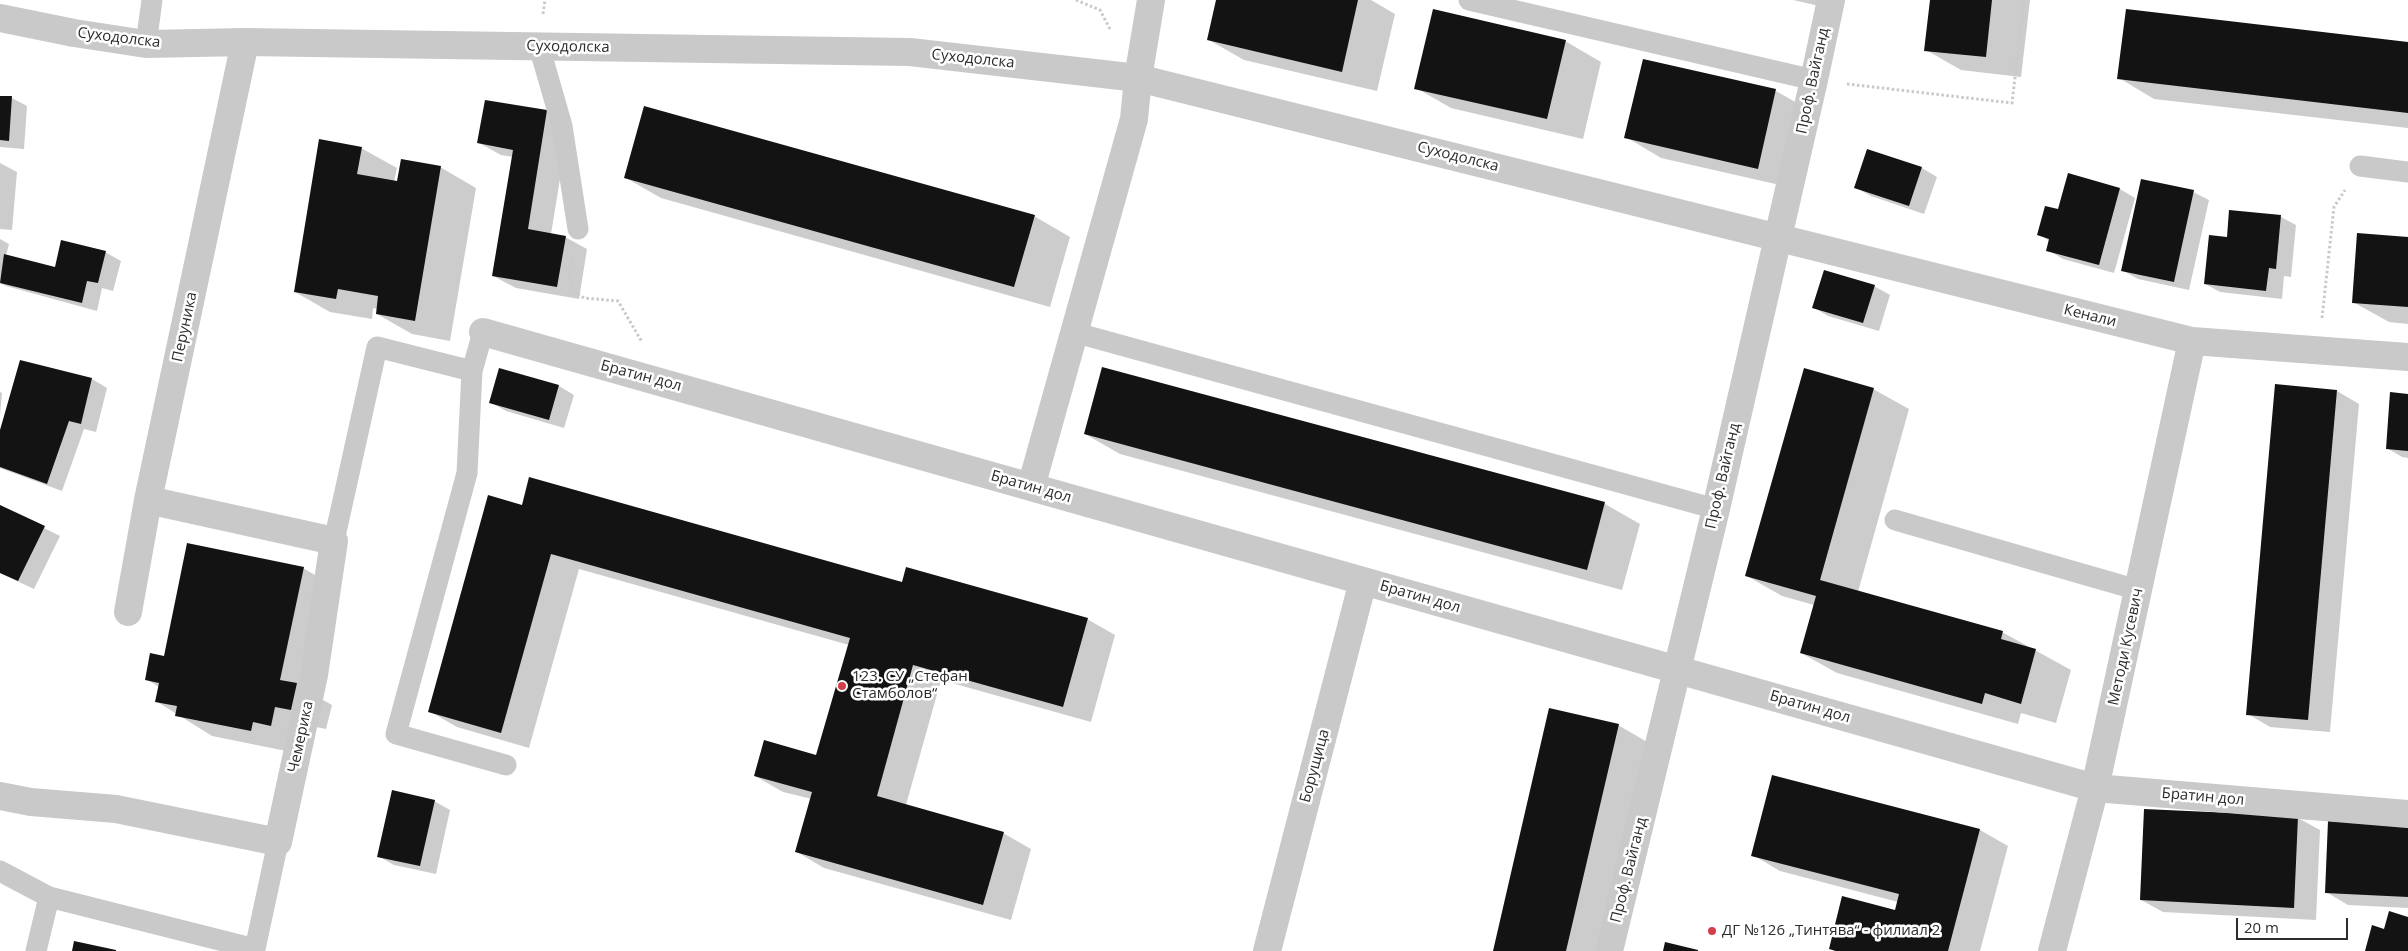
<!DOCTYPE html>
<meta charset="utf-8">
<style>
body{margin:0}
#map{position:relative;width:2408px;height:951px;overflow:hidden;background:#fff;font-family:"Open Sans",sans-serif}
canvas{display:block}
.scale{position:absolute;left:2236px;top:918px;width:112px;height:22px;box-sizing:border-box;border:2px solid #2c2c2c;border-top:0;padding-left:6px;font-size:15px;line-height:18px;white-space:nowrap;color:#2c2c2c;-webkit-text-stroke:4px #fff;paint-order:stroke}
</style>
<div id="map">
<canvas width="2408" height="951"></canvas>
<div class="scale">20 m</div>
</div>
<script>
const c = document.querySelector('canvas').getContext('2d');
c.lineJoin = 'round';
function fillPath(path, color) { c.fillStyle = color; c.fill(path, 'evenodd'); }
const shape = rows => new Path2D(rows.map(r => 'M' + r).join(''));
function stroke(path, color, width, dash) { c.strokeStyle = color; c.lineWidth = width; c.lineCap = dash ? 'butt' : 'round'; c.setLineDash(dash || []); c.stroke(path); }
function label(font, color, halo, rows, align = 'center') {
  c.font = font + ' "Open Sans",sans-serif'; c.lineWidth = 5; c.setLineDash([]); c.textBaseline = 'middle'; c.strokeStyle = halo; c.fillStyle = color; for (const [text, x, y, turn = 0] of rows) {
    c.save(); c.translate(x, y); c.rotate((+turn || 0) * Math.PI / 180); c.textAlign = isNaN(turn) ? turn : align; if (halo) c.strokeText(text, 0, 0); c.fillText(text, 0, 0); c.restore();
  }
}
const shadow = shape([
 [1218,0,1371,0,1395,14,1377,91,1244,60,1209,40],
 [1793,0,1830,0,1828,8],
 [1931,0,2030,0,2021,77,1961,70,1926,50],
 [1565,41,1601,62,1583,139,1451,108,1416,88],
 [2408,43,2408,128,2154,99,2119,78],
 [1776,91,1811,111,1793,188,1661,158,1626,137],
 [0,97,12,98,27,106,24,149,0,147],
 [547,111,569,124,551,234,565,237,587,249,579,299,516,288,493,276,513,157,501,155,479,143],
 [361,148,397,168,394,182,440,167,476,188,450,341,412,334,377,314,378,309,373,308,372,319,330,312,295,292],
 [1868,150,1922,168,1937,177,1924,214,1871,196,1855,187],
 [0,163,17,172,12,230,0,229],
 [2069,175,2120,189,2135,198,2114,273,2063,259,2048,250,2050,241,2038,234,2059,211],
 [626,178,1034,216,1070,237,1050,307,661,198],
 [2193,192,2209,200,2189,290,2138,279,2122,270],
 [2230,212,2281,217,2296,225,2291,277,2284,276,2282,299,2220,292,2205,284,2228,238],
 [2408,238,2408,324,2389,322,2353,302],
 [0,239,9,244,6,256,54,268,105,252,121,261,113,291,102,288,97,311,6,286,0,283],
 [1874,286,1890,295,1879,331,1828,316,1813,307],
 [21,362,92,379,107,388,96,432,84,429,62,491,0,468,0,434],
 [1103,369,1605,504,1640,524,1622,590,1120,454,1085,434],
 [500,370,559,386,574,395,564,428,506,411,490,402],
 [1873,389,1909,409,1858,592,2002,632,2071,670,2056,723,2021,713,2018,724,1837,673,1801,653,1814,605,1782,596,1747,576],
 [2337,391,2359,404,2330,732,2270,727,2248,714],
 [0,392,2,393,0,416],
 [2408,395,2408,458,2402,457,2387,448],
 [0,506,60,536,34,589,0,573],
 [522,506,1087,619,1115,635,1091,722,941,680,906,805,1003,833,1031,849,1011,920,824,868,797,852,812,799,783,792,755,776,817,757,849,645,579,569,529,748,457,727,429,711],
 [303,568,339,589,316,696,332,705,326,729,311,726,286,751,212,736,156,701,159,687,146,679,165,657],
 [1618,725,1654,746,1606,951,1494,951],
 [1773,776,1980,830,2008,846,1980,951,1834,951,1830,948,1896,912,1898,902,1780,871,1753,855],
 [434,801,450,810,436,874,394,865,378,856],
 [2298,818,2320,830,2316,920,2163,912,2141,900],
 [2408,826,2408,908,2348,905,2326,892]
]);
const building = shape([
 [1216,0,1358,0,1342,72,1207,40],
 [1930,0,1992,0,1986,57,1924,51],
 [1433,9,1566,40,1547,119,1414,89],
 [2126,9,2408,42,2408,113,2117,79],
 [1643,59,1776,89,1758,169,1624,138],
 [0,96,12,96,9,141,0,140],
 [485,100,547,110,528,229,566,236,557,287,492,276,513,150,477,143],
 [644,106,1035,215,1014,287,624,178],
 [319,139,362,147,357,174,397,181,401,159,441,166,415,321,376,314,378,296,338,289,336,299,294,292],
 [1867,149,1922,167,1909,206,1854,188],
 [2068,173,2120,188,2099,265,2046,251,2049,239,2037,235,2045,206,2058,209],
 [2141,179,2194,190,2174,282,2121,271],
 [2229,210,2281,215,2276,269,2269,268,2266,291,2204,284,2209,235,2227,237],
 [2357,233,2408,237,2408,307,2352,303],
 [61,240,106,251,98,283,87,281,82,303,0,283,4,254,55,267],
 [1824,270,1875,285,1863,323,1812,308],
 [20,360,92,378,81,424,69,421,47,484,0,467,0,430],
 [1102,367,1605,502,1587,570,1084,434],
 [499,368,559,385,549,420,489,403],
 [1804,368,1874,388,1820,580,2003,631,2001,639,2036,649,2021,704,1985,693,1982,704,1800,653,1816,596,1745,576],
 [2275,384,2337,390,2308,720,2246,715],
 [2390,392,2408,394,2408,451,2386,449],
 [529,477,902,582,906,567,1088,618,1063,707,913,665,877,796,1004,832,983,905,795,852,812,792,754,776,764,740,816,755,850,638,551,554,501,733,428,712,488,495,522,505],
 [0,505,45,526,18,581,0,573],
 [187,543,304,567,280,680,297,683,291,710,275,707,271,726,253,722,251,731,175,716,177,706,155,702,159,683,145,680,150,653,164,656],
 [1549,708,1619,724,1566,951,1493,951],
 [1772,775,1980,829,1948,951,1836,951,1829,949,1842,896,1895,910,1899,894,1751,856],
 [392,790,435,800,420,866,377,857],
 [2144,809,2298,816,2294,908,2140,900],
 [2328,821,2408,825,2408,897,2325,893],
 [2389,911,2408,917,2408,951,2365,951,2372,925,2384,929],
 [74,941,116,950,116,951,72,951],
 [1665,942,1698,950,1698,951,1663,951]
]);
const path = shape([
 [1076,0,1100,10,1111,31],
 [543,14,545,0],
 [1847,84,2012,103,2024,0],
 [573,257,570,279,573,291,584,298,618,301,642,342],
 [2322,318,2334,207,2345,190]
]);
const lane = shape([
 [1469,0,1814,80],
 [146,44,152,0],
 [539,46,562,126,578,229],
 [2360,166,2408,172],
 [483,332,472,371,467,473,396,734,506,765],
 [1073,332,1716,509],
 [1895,520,2138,590],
 [334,541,377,347,472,371],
 [0,871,49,897],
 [36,951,49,897,255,949,278,842]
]);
const street = shape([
 [0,18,74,33,146,44,245,42,910,52,1138,78,2192,341,2408,357],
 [483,332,2095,788,2408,814],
 [1031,487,1134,119,1138,78,1151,0],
 [128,612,148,500,245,42],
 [0,796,31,802,116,809,278,842,314,675,334,541,148,500],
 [1267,951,1363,581],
 [1609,951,1716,509,1814,80,1831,0],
 [2052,951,2095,788,2192,341]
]);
const markers = [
 [842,686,5,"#d43d4c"],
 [1712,931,5,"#d43d4c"]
];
const streetNames = [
 ["Суходолска",119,38,7],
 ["Суходолска",568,47,1],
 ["Суходолска",973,59,6],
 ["Проф. Вайганд",1813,81,-78],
 ["Суходолска",1458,157,14],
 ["Кенали",2090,316,14],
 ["Перуника",185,327,-78],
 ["Братин дол",641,376,15],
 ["Проф. Вайганд",1723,476,-77],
 ["Братин дол",1031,487,16],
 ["Братин дол",1420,597,16],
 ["Методи Кусевич",2126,647,-78],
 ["Братин дол",1810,707,16],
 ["Чемерика",301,737,-78],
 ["Борущица",1315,766,-75],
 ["Братин дол",2203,797,5],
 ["Проф. Вайганд",1629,870,-76]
];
const poiNames = [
 ["123. СУ „Стефан",852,677],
 ["Стамболов“",852,694],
 ["ДГ №126 „Тинтява“ - филиал 2",1722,931]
];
fillPath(shadow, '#0003');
fillPath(building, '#131313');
stroke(path, '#c9c9c9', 3, [2.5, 2.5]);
stroke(lane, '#c9c9c9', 21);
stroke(street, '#c9c9c9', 28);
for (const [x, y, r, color] of markers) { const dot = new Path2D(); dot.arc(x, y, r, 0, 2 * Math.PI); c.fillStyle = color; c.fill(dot); stroke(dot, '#fff', 2); }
label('15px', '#2c2c2c', '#fff', streetNames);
label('15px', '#2c2c2c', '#fff', poiNames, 'left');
</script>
